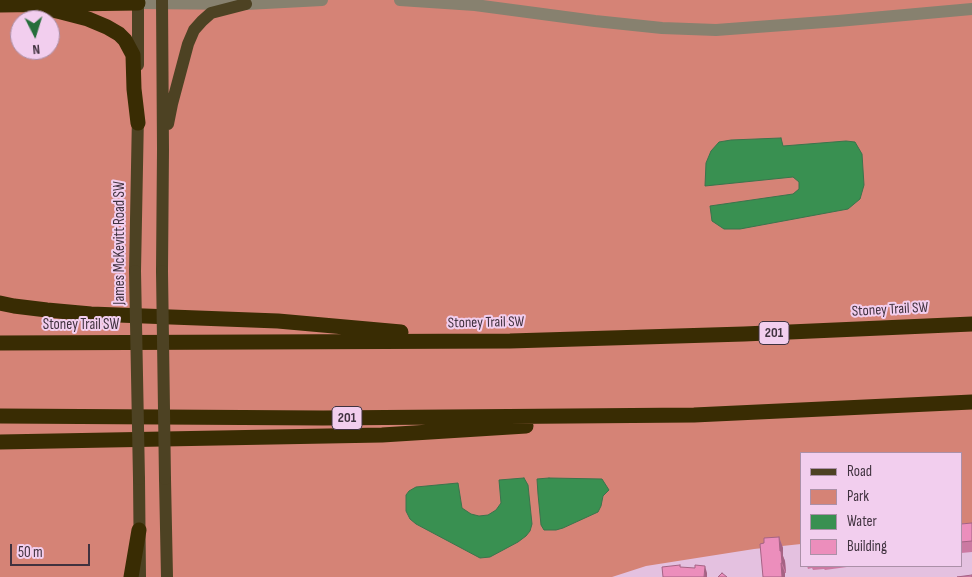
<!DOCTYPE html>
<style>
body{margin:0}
#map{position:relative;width:972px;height:577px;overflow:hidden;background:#e4c1e0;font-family:"Sofia Sans Condensed",sans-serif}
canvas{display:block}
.legend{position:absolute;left:800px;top:452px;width:162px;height:115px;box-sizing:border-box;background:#f2ceee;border:1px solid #ab90a8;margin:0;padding:6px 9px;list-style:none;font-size:15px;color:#40323f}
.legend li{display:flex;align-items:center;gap:10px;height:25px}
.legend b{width:25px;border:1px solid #ab90a8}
.north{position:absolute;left:10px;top:10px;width:50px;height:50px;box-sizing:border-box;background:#f2ceee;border:1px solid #ab90a8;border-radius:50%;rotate:175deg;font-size:14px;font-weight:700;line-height:20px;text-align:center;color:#40323f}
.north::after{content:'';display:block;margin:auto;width:18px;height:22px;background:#266e3b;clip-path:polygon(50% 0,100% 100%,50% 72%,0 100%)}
.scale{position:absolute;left:10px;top:544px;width:80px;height:22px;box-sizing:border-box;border:2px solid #40323f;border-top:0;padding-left:6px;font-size:15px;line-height:18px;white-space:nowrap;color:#40323f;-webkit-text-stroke:4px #f2ceee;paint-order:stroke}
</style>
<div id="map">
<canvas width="972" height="577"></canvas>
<ul class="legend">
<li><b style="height:6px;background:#4d4223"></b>Road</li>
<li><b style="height:14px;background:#d58376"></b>Park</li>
<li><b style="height:14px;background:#399051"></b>Water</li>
<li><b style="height:14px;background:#ec8ebc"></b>Building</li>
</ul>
<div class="north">N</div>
<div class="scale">50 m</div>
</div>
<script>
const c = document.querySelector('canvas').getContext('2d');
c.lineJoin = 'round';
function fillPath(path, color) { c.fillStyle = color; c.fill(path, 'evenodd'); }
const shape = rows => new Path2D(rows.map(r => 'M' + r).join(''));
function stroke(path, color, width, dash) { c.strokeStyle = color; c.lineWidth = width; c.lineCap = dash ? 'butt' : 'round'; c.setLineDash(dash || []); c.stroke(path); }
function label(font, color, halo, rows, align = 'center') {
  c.font = font + ' "Sofia Sans Condensed",sans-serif'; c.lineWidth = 4; c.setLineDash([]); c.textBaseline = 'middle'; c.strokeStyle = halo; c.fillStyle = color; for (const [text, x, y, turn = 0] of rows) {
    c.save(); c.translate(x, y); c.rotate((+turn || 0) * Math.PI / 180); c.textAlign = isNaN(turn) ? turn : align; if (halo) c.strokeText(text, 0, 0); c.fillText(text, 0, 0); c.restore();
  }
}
const green = shape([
 [0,0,972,0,972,523,961,524,961,453,801,453,801,544,754,549,646,566,612,577,0,577],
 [20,20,50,20,50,50,20,50]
]);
const water = shape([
 [781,138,783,146,846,141,855,142,862,154,864,185,860,199,848,209,740,229,724,229,712,221,710,206,793,194,799,189,799,182,793,177,705,186,706,163,711,151,719,142,731,140,781,138],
 [524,478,528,485,529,495,532,524,530,531,526,536,518,542,490,557,480,558,416,524,410,519,406,511,406,495,409,491,416,487,458,483,462,508,471,514,479,516,488,515,496,510,501,503,499,480,524,478],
 [549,478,602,479,609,490,603,496,601,506,598,512,563,528,556,530,544,530,541,525,538,494,537,479,549,478]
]);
const minor = shape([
 [400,0,475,5,595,21,662,28,716,30,838,21,972,9],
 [138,3,246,4,322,0]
]);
const major = shape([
 [138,0,138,65],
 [162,0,163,149,162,271],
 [168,124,172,104,188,44,194,30,202,21,211,13,246,4],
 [135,271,138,115],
 [139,479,140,577],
 [165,479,167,577]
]);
const highway = shape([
 [26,4,61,12,88,19,107,27,119,34,125,40,133,55,134,89,138,123],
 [0,5,138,3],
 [0,303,14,306,47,310,91,314,278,321,401,332],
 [0,343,510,341,744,334,972,324],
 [0,416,323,418,694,415,972,402],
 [0,442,382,435,526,426],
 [131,577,139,530]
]);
const majorBridge = shape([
 [135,271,139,479],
 [162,271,165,479]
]);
const wall = shape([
 [972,523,972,552,961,553,961,524],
 [779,537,783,548,783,556,785,561,786,573,785,573,785,577,763,577,764,543],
 [807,566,854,566,825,570,824,569,813,570,812,568,808,569]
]);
const shadedWall = shape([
 [779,537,783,548,783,556,785,561,786,573,782,563,780,551],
 [781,563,785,573,785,577,782,577],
 [705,566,707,573,707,577,704,577]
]);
const building = shape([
 [972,523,972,541,961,542,961,524,972,523],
 [779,537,780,551,781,551,782,563,781,563,782,577,763,577,760,544,764,543,764,538,779,537],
 [680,565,680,567,695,568,695,565,705,566,704,577,663,577,662,567,680,565],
 [722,573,727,577,718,577,722,573],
 [972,575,972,577,957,577,972,575]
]);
const shields = [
 [774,333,30],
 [347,418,30]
];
const shieldNames = [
 ["201",774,333],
 ["201",347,418]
];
const streetNames = [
 ["James McKevitt Road SW",120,243,-90],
 ["Stoney Trail SW",890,310,-3],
 ["Stoney Trail SW",486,323,-1],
 ["Stoney Trail SW",81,325]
];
fillPath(green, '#d58376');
fillPath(water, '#399051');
stroke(water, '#3b744c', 1);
stroke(minor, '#87816f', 12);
stroke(major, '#4d4223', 12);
stroke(highway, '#392c03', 15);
stroke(majorBridge, '#4d4223', 12);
fillPath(wall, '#cb7aa2');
fillPath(shadedWall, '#a56384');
fillPath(building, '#ec8ebc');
stroke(building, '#a56384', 1);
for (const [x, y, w] of shields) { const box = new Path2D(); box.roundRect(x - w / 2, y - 11.5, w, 23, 4); c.fillStyle = '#f2ceee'; c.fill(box); stroke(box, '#40323f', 1); }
label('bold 14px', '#40323f', null, shieldNames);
label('15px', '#40323f', '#f2ceee', streetNames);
</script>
